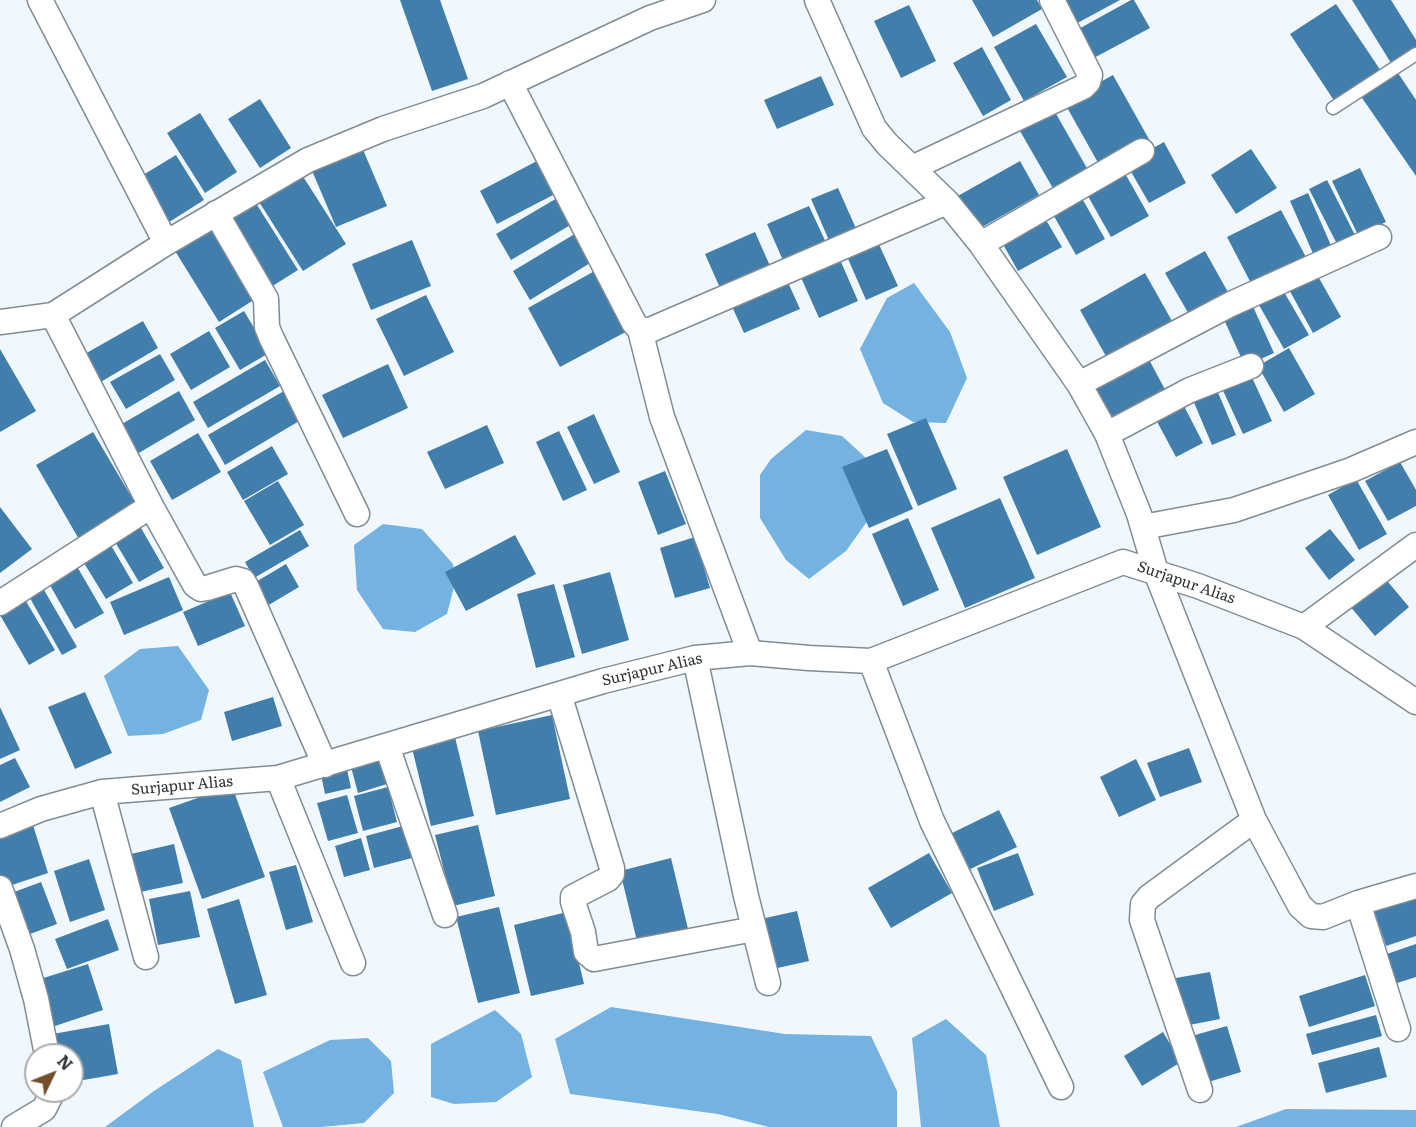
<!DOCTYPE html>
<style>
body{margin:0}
#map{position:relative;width:1416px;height:1127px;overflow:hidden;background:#f0f8fe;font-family:Literata,serif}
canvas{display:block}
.north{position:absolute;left:24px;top:1043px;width:60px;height:60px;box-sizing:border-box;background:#fff;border:2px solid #abadaf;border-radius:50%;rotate:47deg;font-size:16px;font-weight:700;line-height:24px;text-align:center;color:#2e3337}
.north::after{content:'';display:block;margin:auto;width:21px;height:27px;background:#744e2a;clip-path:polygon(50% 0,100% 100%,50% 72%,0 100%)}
</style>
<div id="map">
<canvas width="1416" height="1127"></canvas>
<div class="north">N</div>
</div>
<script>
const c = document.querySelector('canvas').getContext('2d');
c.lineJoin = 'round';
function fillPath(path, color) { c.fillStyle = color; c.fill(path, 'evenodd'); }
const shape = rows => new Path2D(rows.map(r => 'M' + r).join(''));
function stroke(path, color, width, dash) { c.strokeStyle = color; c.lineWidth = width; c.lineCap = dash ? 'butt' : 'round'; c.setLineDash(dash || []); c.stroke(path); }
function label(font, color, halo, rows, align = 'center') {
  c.font = font + ' Literata,serif'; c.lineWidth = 6; c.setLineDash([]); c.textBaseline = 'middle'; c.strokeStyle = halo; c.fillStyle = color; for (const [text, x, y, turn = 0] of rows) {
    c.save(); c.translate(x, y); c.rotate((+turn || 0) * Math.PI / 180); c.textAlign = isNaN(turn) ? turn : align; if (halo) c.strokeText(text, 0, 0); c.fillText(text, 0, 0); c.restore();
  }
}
const water = shape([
 [914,283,950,332,967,378,946,423,913,422,883,403,860,349,887,298],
 [806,430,842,436,878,469,871,516,846,551,809,579,786,560,760,518,760,475,771,459],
 [383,524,422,529,453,564,456,579,447,614,415,632,383,629,357,590,354,545],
 [178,646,209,690,201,720,163,734,128,736,104,676,140,649],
 [611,1007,785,1034,871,1036,897,1091,897,1127,769,1127,718,1114,570,1094,555,1039],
 [495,1010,521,1034,532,1077,496,1102,454,1104,431,1097,431,1044],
 [946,1019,986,1055,1000,1127,921,1127,912,1038],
 [368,1038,391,1061,394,1093,364,1123,321,1127,283,1127,263,1072,330,1040],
 [218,1049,241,1060,254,1127,105,1127,154,1091],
 [1286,1109,1416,1110,1416,1127,1236,1127]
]);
const building = shape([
 [400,0,440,0,468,79,432,91],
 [972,0,1037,0,1042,9,993,37],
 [1055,0,1120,0,1070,27],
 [1131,0,1134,0,1150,28,1090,60,1075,31],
 [1352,0,1391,0,1416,40,1416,48,1391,63],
 [1336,4,1381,71,1335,102,1290,34],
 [909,5,936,61,901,78,874,21],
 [1036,24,1067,77,1024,101,994,47],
 [982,47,1011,100,983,116,953,63],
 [1396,70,1416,100,1416,176,1360,95],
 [1113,75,1150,141,1101,168,1064,102],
 [821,76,834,105,777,129,764,100],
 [260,99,291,148,260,168,228,119],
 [1055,112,1092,177,1058,197,1020,131],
 [200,113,237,172,205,193,167,133],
 [1164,142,1186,183,1149,203,1126,163],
 [361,145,387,206,336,227,310,166],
 [1251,149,1277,188,1236,214,1211,175],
 [176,155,204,200,166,224,138,178],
 [537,161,555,194,497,224,480,191],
 [1020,161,1039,195,975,231,956,197],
 [297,167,346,244,303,271,254,194],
 [1122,168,1149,216,1111,237,1084,189],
 [1360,168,1386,222,1358,235,1332,181],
 [1327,180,1356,237,1338,246,1309,189],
 [838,188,858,233,831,245,811,199],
 [1079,193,1105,239,1076,255,1050,209],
 [1308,193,1333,250,1315,258,1290,201],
 [564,194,579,220,511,260,496,234],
 [252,197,298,270,266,290,220,217],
 [809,206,828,247,785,265,767,224],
 [1281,210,1308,261,1254,289,1227,237],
 [1043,215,1062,247,1018,271,1000,239],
 [213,220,260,296,219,322,172,246],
 [578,232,595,260,530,300,513,271],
 [755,232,770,266,720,288,705,254],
 [876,238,898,286,866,300,845,252],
 [412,240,431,286,371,310,352,264],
 [1205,251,1229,294,1190,316,1165,273],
 [838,255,858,301,819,318,799,273],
 [600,268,633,328,560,367,528,308],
 [1315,271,1341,317,1313,333,1287,286],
 [1145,273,1172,321,1107,358,1080,310],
 [786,278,800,309,744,333,730,302],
 [1280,285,1309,335,1284,349,1255,298],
 [426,295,454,352,404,376,376,319],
 [1250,300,1274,353,1245,366,1221,313],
 [244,311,269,353,240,370,215,328],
 [143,321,158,348,99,383,83,355],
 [209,331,230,367,191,390,170,354],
 [1289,348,1315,394,1284,412,1258,366],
 [0,349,36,411,0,432],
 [160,354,175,380,126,409,110,382],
 [1146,354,1169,397,1113,429,1088,386],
 [265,360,280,386,208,428,193,402],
 [388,364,408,408,343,438,322,395],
 [1249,371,1272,421,1243,434,1220,384],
 [1214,383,1236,435,1212,445,1190,393],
 [179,391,195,420,137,454,120,425],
 [284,391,301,420,225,465,208,435],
 [1182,402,1203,443,1176,457,1154,416],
 [594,414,620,472,594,484,567,427],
 [926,418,957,489,918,506,887,434],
 [487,425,504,463,445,489,427,452],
 [559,431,587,490,563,501,536,442],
 [93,432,138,508,80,541,36,465],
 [198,433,221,472,172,500,150,461],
 [272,446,288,474,243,500,227,472],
 [887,449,913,509,869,528,842,467],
 [1067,449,1101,527,1037,555,1003,477],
 [1400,462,1416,490,1416,506,1388,521,1365,481],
 [665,471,686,524,658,535,638,482],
 [1356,479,1387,534,1359,550,1328,495],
 [278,481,304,525,270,545,244,501],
 [1000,498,1035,578,965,608,931,528],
 [0,507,32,549,0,573],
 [908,518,939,590,903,606,872,534],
 [137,521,164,568,139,582,111,535],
 [1330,529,1355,560,1329,580,1305,548],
 [300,530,309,546,254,578,245,562],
 [515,535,536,574,466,611,445,572],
 [695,537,710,588,675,598,660,548],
 [109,542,133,583,106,599,81,558],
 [75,563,104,613,75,629,47,580],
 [286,564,299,587,267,606,254,583],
 [610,572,629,640,582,654,563,585],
 [1383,576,1409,607,1375,636,1349,605],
 [169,577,183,610,124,635,110,602],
 [40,583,77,647,62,655,26,591],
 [554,584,575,657,536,668,517,594],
 [230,592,245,626,198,646,183,612],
 [24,598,55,650,29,665,0,615],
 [85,692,112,753,75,769,48,707],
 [273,697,282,726,232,741,224,712],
 [0,707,20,750,0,759],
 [552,715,570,799,496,815,478,731],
 [454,733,474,816,431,826,411,744],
 [1189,748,1202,782,1160,797,1147,763],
 [15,758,30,787,0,802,0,765],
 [380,758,387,784,358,793,351,767],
 [1136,759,1156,800,1119,817,1100,777],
 [346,765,351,788,325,794,320,770],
 [232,786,265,877,202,899,169,808],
 [388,787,397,822,363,831,354,796],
 [347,795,358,833,328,841,317,803],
 [999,810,1017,847,964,872,946,836],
 [32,822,48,873,3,888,0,879,0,832],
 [478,825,495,896,453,906,435,835],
 [403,826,412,858,374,868,366,836],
 [361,838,370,870,344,877,335,846],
 [174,844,183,883,140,892,131,854],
 [929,853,952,893,891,928,868,888],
 [1018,853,1034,895,994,911,977,868],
 [671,858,688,929,637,941,620,871],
 [89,859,105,910,70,922,54,871],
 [296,865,313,922,286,930,269,872],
 [41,882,57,924,22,937,6,895],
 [190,891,200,937,158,945,149,899],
 [1416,894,1416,936,1386,946,1373,907],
 [239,899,267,995,235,1004,207,909],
 [499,907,520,993,478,1003,456,917],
 [797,911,809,961,773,969,761,919],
 [567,912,584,984,531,996,514,925],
 [108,919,119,950,67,969,55,939],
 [1416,944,1416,977,1394,984,1384,955],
 [88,964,103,1010,49,1028,34,981],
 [1210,972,1220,1019,1179,1027,1170,979],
 [1365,975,1375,1006,1309,1027,1299,996],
 [1376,1015,1382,1036,1312,1055,1306,1034],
 [109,1024,118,1074,72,1082,72,1055,50,1055,47,1035],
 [1227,1026,1241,1072,1202,1084,1188,1037],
 [1163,1032,1181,1062,1142,1086,1124,1056],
 [1379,1047,1387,1077,1326,1093,1318,1063]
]);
const lane = shape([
 [1333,108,1416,54]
]);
const street = shape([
 [40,0,166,243],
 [817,0,874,128,887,144,947,202,981,244,1079,384,1107,434,1139,514,1156,572,1254,820,1149,897,1143,904,1142,920,1200,1090],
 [510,83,634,323,640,330,650,330,947,202],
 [912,168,1083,87,1088,82,1090,75,1052,0],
 [216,213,266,299,267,327,271,337,357,514],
 [981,244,1142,151],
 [53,315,151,506,195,585,201,589,207,588,236,579,243,581,247,588,325,765],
 [0,322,53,315,166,243,308,160,383,129,483,96,650,18,703,0],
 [640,330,662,417,750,653],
 [1079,384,1231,304,1379,237],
 [1107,434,1190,390,1251,366],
 [1143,527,1234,510,1351,470,1416,442],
 [0,603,151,506],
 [1304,627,1416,545],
 [695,658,746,896,768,983],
 [871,661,932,821,1061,1087],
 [559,694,612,868,612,874,608,879,573,897,573,902,583,932,586,952,594,959,754,929],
 [387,746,445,915],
 [278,778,353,963],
 [102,792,146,957],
 [1254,820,1300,906,1311,916,1323,917,1358,903,1416,886],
 [0,826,41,809,102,792,278,778,603,681,695,658,750,653,809,658,871,661,1123,562,1198,586,1304,627,1416,702],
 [0,888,22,949,36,999,47,1055],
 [1358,903,1398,1029],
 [14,1127,44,1109,53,1091]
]);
const streetNames = [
 ["Surjapur Alias",1186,583,19],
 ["Surjapur Alias",652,670,-13],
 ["Surjapur Alias",182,786,-5]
];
fillPath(water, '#74b2e1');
fillPath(building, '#427eab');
stroke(lane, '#808c95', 15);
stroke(street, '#808c95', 27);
stroke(lane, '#fff', 12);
stroke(street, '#fff', 24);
label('15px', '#2e3337', '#fff', streetNames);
</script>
